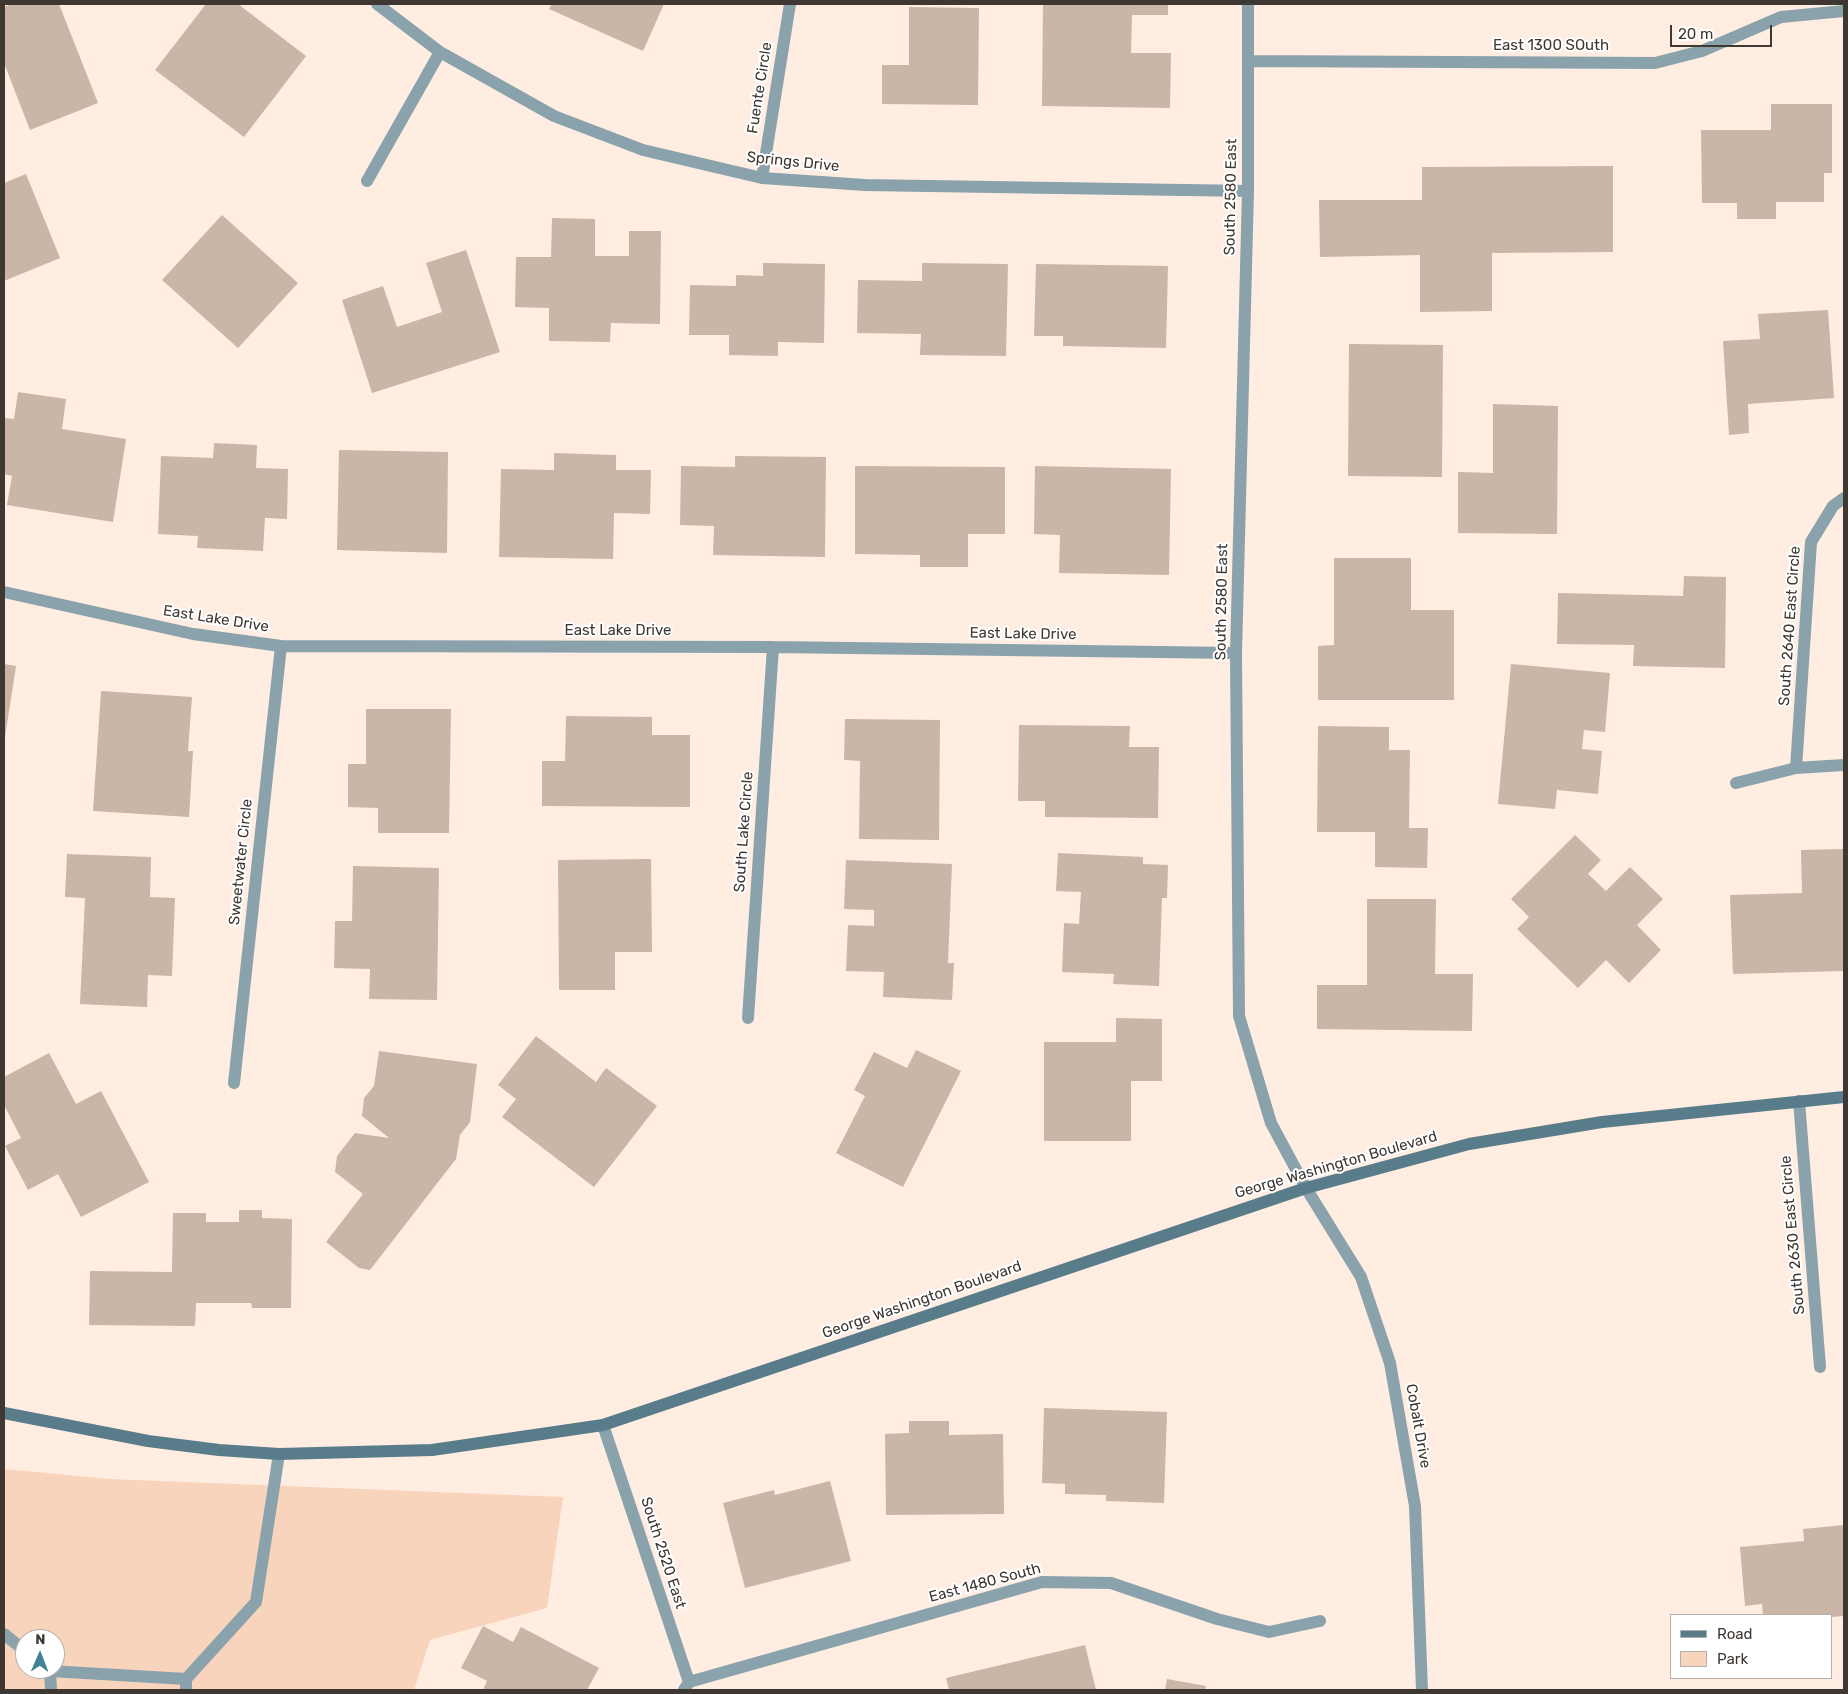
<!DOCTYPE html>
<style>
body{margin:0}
#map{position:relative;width:1848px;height:1694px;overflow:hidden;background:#ffede2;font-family:Rubik,sans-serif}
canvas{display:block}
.frame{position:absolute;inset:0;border:5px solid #3f3731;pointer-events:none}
.legend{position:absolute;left:1670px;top:1614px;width:162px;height:65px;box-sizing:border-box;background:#fff;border:1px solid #b2afad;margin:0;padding:6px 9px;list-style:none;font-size:15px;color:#3f3731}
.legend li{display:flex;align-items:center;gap:10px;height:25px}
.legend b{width:25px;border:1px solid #b2afad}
.north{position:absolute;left:15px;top:1629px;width:50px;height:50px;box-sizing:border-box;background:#fff;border:1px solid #b2afad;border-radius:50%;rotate:1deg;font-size:14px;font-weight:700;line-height:20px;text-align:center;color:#3f3731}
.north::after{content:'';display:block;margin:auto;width:18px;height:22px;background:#438296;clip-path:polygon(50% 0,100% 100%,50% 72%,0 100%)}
.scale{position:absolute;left:1670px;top:25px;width:102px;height:22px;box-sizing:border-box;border:2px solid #3f3731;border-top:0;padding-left:6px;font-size:15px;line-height:18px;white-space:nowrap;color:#3f3731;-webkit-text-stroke:4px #fff;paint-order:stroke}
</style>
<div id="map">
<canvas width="1848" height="1694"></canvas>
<div class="frame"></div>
<ul class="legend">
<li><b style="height:6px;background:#587c89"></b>Road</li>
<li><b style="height:14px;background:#f8d4bd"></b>Park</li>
</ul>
<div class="north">N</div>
<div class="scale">20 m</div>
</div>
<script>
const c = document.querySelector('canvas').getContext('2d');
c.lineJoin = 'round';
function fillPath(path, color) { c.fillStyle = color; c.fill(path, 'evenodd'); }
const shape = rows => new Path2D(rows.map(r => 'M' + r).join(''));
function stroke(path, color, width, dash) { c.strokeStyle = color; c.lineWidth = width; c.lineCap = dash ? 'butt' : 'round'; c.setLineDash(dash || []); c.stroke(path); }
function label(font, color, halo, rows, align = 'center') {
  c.font = font + ' Rubik,sans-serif'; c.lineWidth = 4; c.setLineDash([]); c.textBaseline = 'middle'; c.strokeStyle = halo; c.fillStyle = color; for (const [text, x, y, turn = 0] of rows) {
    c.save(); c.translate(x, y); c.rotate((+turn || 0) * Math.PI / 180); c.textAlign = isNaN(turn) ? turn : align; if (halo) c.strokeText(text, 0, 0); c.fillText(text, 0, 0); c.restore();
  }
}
const green = shape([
 [4,1469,110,1479,563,1497,547,1608,430,1640,414,1690,4,1690],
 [25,1639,55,1639,55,1669,25,1669]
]);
const building = shape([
 [12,4,59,4,98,103,30,130,4,63,4,7],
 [206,4,238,4,306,56,244,137,155,70],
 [552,4,664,4,643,51,549,9],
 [1043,4,1168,4,1168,15,1132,15,1131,53,1171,53,1170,108,1042,106],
 [909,7,979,8,978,105,882,104,882,65,909,65],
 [1771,104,1832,104,1832,173,1824,173,1824,202,1776,202,1776,219,1737,219,1737,203,1702,203,1701,130,1771,130],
 [1613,166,1613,252,1492,253,1492,311,1420,312,1420,255,1320,257,1319,200,1422,200,1422,167],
 [26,174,60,258,4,281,4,183],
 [222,215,298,283,238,348,162,280],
 [552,218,595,219,595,256,629,256,629,231,661,231,660,324,611,323,610,342,549,341,549,308,515,307,516,257,551,257],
 [466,250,500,352,372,393,342,300,383,286,397,327,442,312,426,263],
 [763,263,825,264,824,343,778,342,778,356,729,355,729,335,689,335,690,285,736,286,736,275,763,276],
 [922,263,1008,264,1006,356,920,355,921,334,857,333,858,280,922,281],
 [1036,264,1168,266,1166,348,1063,346,1063,336,1034,336],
 [1828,310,1834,398,1748,404,1749,433,1729,435,1723,341,1760,339,1758,314],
 [1349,344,1443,345,1442,477,1348,476],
 [18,392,66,399,62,429,126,439,113,522,7,505,12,476,4,474,4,418,14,419],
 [1493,404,1558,406,1557,534,1458,533,1458,472,1493,473],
 [214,443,257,445,256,468,288,469,287,519,265,518,263,551,197,548,198,536,158,534,161,456,213,458],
 [339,450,448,452,447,553,337,550],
 [554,453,616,455,616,470,651,470,650,514,614,513,613,559,499,557,501,469,554,470],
 [735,456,826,457,825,557,713,555,714,526,680,525,681,466,735,467],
 [855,466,1005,467,1005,534,968,534,968,567,920,567,920,555,855,554],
 [1035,466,1171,469,1169,575,1059,573,1060,535,1034,534],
 [1334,558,1411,558,1411,610,1454,610,1454,700,1318,700,1318,646,1334,645],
 [1684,576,1726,577,1725,668,1633,666,1634,645,1557,644,1558,593,1683,596],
 [4,664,16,666,5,737,4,737],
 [1511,664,1610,673,1605,732,1584,730,1582,749,1602,751,1598,794,1557,790,1555,809,1498,804],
 [101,691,192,697,188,751,193,751,189,817,93,811],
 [366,709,451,709,449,833,378,833,378,808,348,807,348,764,366,764],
 [566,716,652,717,652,735,690,735,690,807,542,806,542,761,565,761],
 [845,719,940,720,939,840,859,839,860,761,844,760],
 [1019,725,1130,726,1129,747,1159,747,1158,818,1045,817,1045,801,1018,801],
 [1318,726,1389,727,1389,750,1410,750,1409,828,1428,828,1427,868,1375,867,1375,832,1317,832],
 [1575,835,1601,860,1588,874,1606,891,1630,867,1663,899,1637,925,1661,950,1629,983,1606,960,1578,988,1517,929,1529,917,1511,899],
 [1844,849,1844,971,1733,974,1730,895,1802,893,1801,850],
 [1058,853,1143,857,1143,864,1168,865,1167,898,1162,898,1159,986,1113,984,1114,974,1062,972,1064,923,1079,924,1081,892,1056,891],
 [67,854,151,857,150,897,175,898,172,976,148,975,147,1007,80,1004,85,898,65,897],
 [651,859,652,952,615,952,615,990,559,990,558,860],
 [846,860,952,864,948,963,954,963,952,1000,883,997,884,972,846,971,848,925,874,926,874,910,844,909],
 [353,866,439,868,437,1000,369,999,370,969,334,968,335,921,352,921],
 [1367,899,1436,899,1435,974,1473,974,1472,1031,1317,1029,1317,985,1367,985],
 [1116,1018,1162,1019,1162,1081,1131,1081,1131,1141,1044,1141,1044,1042,1116,1042],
 [536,1036,596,1082,606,1068,657,1106,594,1187,502,1117,516,1099,498,1085],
 [916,1050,961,1071,903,1187,836,1153,865,1096,854,1090,874,1052,907,1068],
 [379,1051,477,1064,470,1122,460,1135,456,1159,370,1270,359,1268,326,1242,363,1194,335,1172,337,1156,355,1133,389,1138,362,1116,364,1098,374,1086],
 [49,1053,76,1104,101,1091,149,1182,81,1217,58,1174,28,1190,5,1146,21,1138,4,1105,4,1077],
 [239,1210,262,1210,262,1218,292,1219,291,1308,252,1308,251,1303,196,1303,195,1326,89,1325,90,1271,172,1272,173,1213,206,1213,206,1222,239,1222],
 [1044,1408,1167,1412,1164,1503,1106,1501,1106,1495,1065,1494,1065,1484,1042,1483],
 [909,1421,949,1421,949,1435,1003,1434,1004,1514,886,1515,885,1434,909,1433],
 [830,1481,851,1561,745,1588,723,1503,774,1490,775,1495],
 [1844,1525,1844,1616,1832,1617,1832,1615,1763,1615,1762,1604,1745,1606,1740,1547,1804,1541,1803,1529],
 [483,1626,513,1642,521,1627,599,1668,587,1690,483,1690,487,1681,461,1668],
 [1085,1645,1096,1690,949,1690,946,1678],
 [1167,1679,1206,1686,1205,1690,1165,1690]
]);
const minor = shape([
 [377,4,440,52,554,116,643,150,762,178,865,185,1248,191],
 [1248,4,1248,191,1236,653,1239,1016,1271,1123,1306,1188,1361,1277,1390,1363,1415,1506,1422,1690],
 [1248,61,1655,63,1702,51,1781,17,1844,11],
 [762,178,790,4],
 [367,181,440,52],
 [4,592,193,634,281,646,773,647,1236,653],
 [1796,768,1811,542,1833,506,1844,498],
 [1736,783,1796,768,1844,765],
 [748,1018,773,647],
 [234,1083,281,646],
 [1799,1101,1820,1367],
 [603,1425,689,1682,684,1690],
 [4,1634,25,1651],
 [47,1669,50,1671,51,1690],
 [50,1671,186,1679],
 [689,1682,1042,1582,1111,1583,1217,1619,1269,1632,1320,1621],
 [186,1690,186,1679,256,1602,279,1454]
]);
const secondary = shape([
 [4,1413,148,1441,219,1450,279,1454,432,1450,603,1425,1306,1188,1469,1144,1602,1122,1844,1097]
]);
const streetNames = [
 ["East 1300 SOuth",1551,46],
 ["Fuente Circle",760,88,-81],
 ["Springs Drive",793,162,6],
 ["South 2580 East",1231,197,-89],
 ["South 2580 East",1222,602,-89],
 ["East Lake Drive",216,619,9],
 ["South 2640 East Circle",1790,626,-86],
 ["East Lake Drive",618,631],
 ["East Lake Drive",1023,634,1],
 ["South Lake Circle",744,832,-86],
 ["Sweetwater Circle",241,862,-84],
 ["George Washington Boulevard",1336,1165,-16],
 ["South 2630 East Circle",1793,1235,-95],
 ["George Washington Boulevard",922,1300,-19],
 ["Cobalt Drive",1418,1426,80],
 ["South 2520 East",663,1553,72],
 ["East 1480 South",985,1583,-15]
];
fillPath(green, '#f8d4bd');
fillPath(building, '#cab5a7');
stroke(minor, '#8aa2ab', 12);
stroke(secondary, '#587c89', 12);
label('15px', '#3f3731', '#fff', streetNames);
</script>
